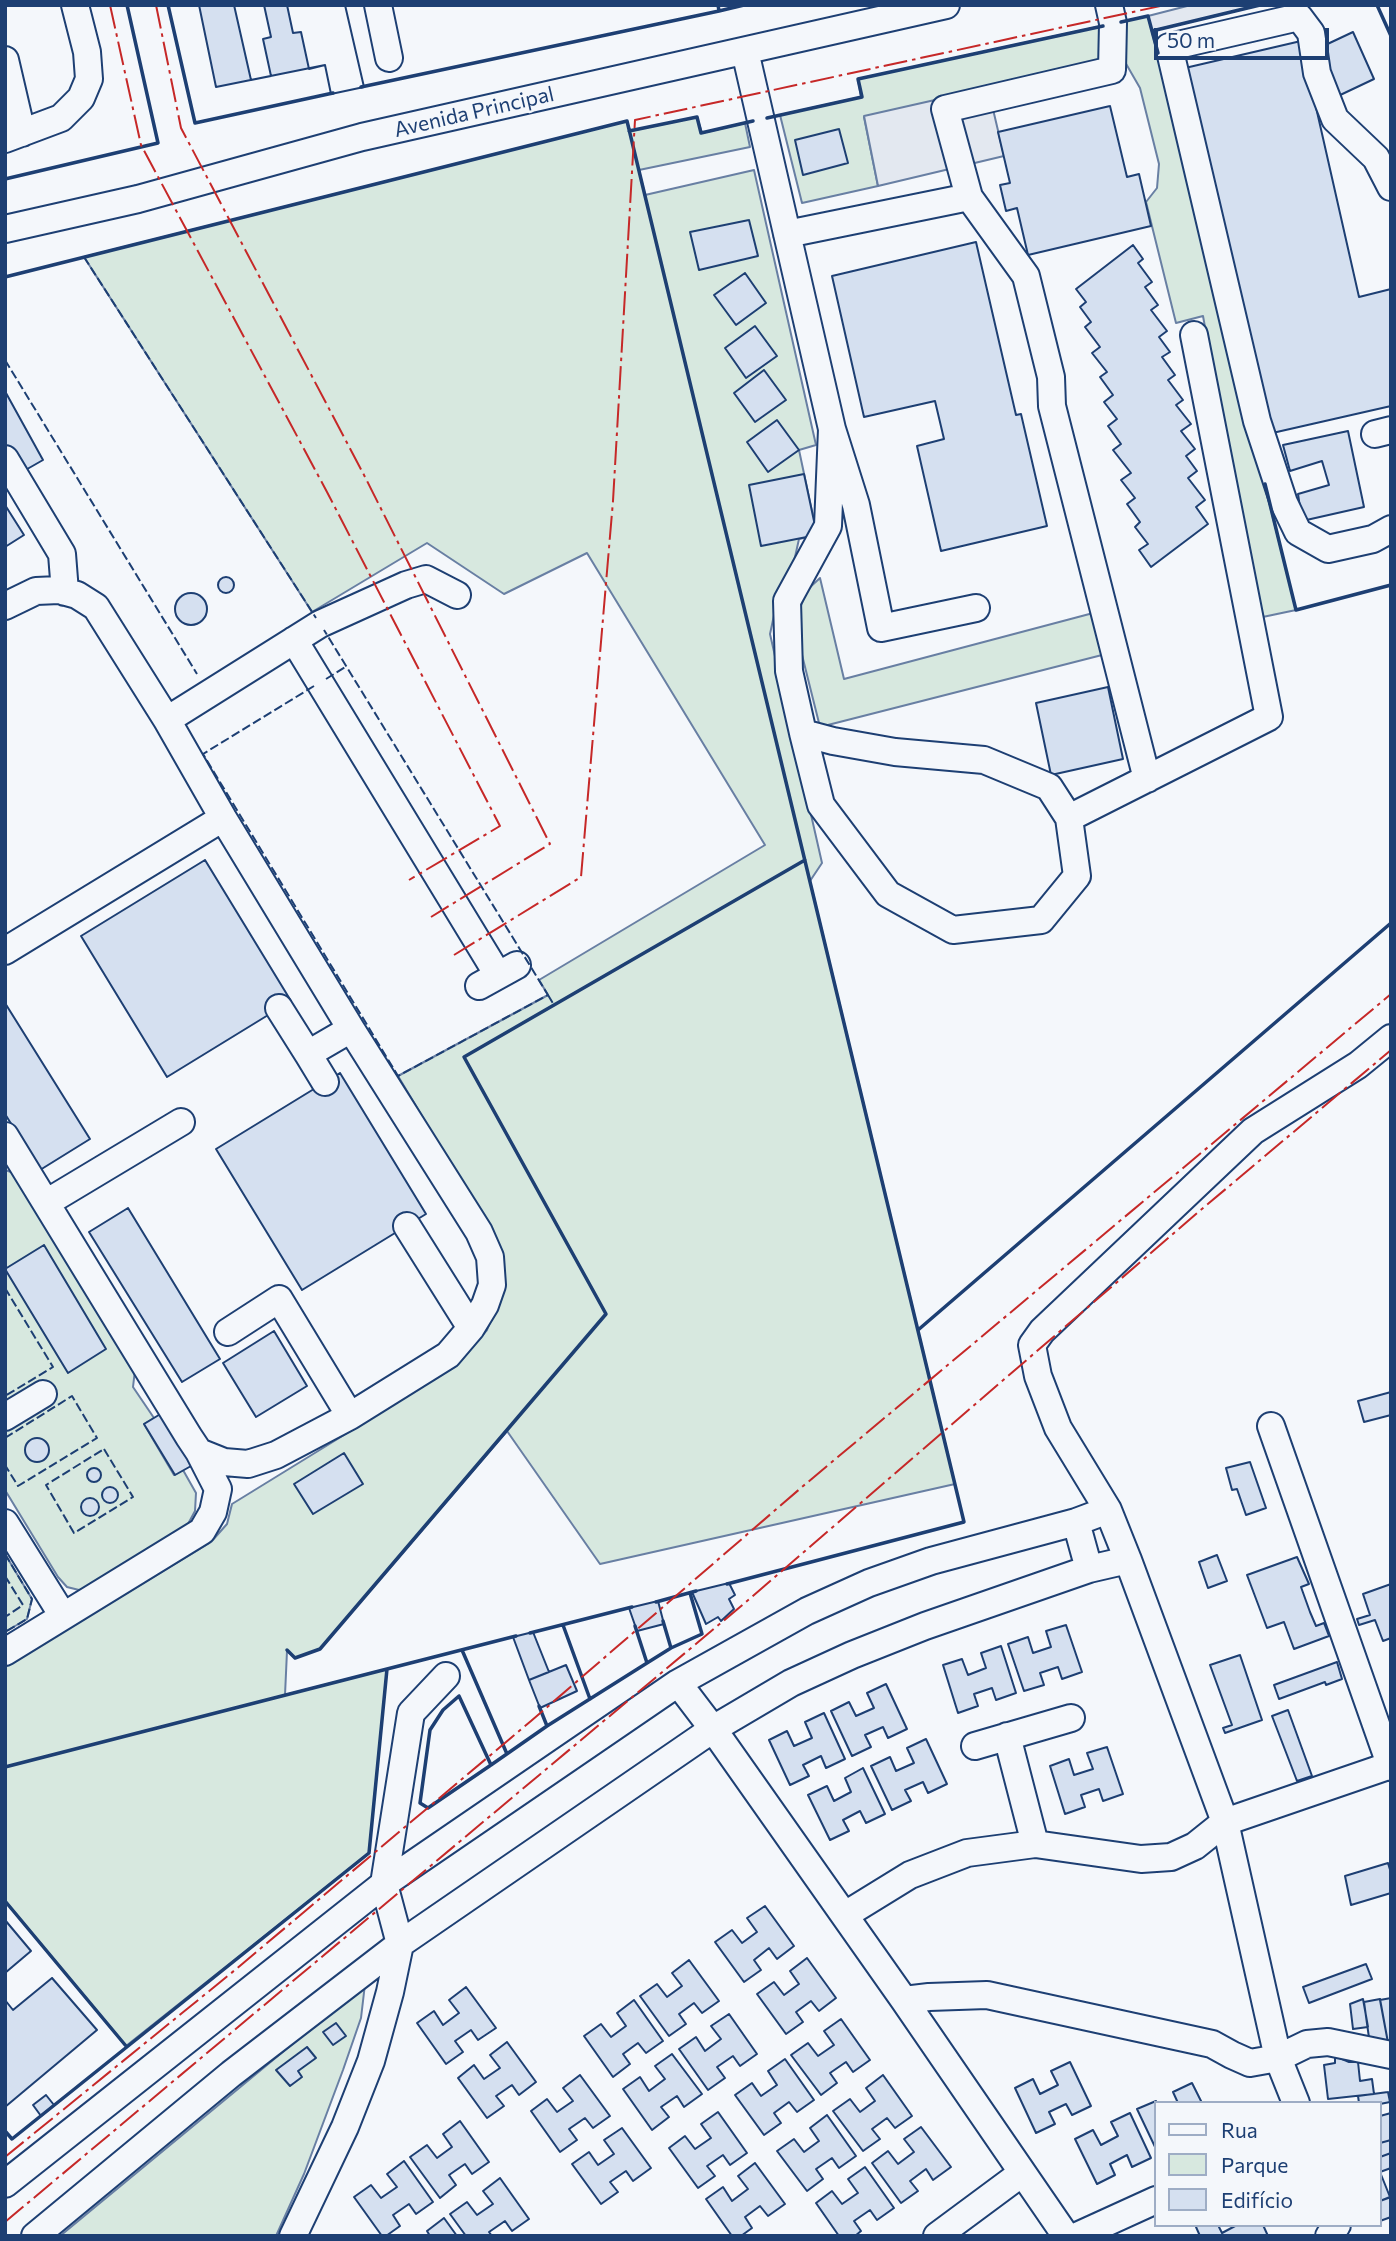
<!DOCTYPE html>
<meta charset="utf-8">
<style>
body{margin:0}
#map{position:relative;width:1396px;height:2241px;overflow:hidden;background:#f4f7fb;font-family:Commissioner,sans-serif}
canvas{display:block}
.frame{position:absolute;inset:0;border:7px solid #1d3f73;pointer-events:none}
.legend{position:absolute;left:1154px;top:2101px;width:228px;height:126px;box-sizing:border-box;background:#f4f7fb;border:2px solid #9eadc5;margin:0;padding:9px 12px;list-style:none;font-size:21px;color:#1d3f73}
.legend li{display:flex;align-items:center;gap:14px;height:35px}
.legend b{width:35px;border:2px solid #9eadc5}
.scale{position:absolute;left:1154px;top:28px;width:175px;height:32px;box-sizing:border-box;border:4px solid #1d3f73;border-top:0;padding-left:9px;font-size:21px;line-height:24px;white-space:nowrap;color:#1d3f73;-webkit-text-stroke:5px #f4f7fb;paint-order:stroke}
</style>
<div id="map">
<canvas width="1396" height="2241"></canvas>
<div class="frame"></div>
<ul class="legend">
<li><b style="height:9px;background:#f4f7fb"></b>Rua</li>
<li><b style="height:19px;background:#d7e8df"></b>Parque</li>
<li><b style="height:19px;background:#d5e0f0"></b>Edifício</li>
</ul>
<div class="scale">50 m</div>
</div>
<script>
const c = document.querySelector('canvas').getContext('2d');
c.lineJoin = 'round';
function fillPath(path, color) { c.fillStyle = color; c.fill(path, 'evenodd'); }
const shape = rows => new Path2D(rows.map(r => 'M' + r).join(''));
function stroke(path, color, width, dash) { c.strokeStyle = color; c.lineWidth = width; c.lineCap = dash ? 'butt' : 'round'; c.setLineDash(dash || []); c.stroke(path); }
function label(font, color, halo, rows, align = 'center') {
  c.font = font + ' Commissioner,sans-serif'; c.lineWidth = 5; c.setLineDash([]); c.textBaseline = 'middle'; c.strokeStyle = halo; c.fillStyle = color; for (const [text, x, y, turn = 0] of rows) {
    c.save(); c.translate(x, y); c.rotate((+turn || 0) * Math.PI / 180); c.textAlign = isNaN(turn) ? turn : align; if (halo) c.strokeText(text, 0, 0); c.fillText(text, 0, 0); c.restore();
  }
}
const green = shape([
 [1148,16,1296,610,1258,618,1203,316,1176,323,1146,202,1157,188,1159,164,1140,88,1125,62,1100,63,864,117,878,186,802,203,780,115,861,97,858,79,1148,16],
 [697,117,702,133,745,123,750,147,639,170,645,195,754,170,816,445,799,450,817,535,799,539,793,566,776,606,770,634,822,863,810,881,955,1484,600,1564,507,1431,320,1649,295,1658,287,1651,285,1695,387,1669,369,1853,126,2046,5,1901,5,1667,211,1542,227,1524,232,1504,456,1366,487,1330,505,1285,494,1236,398,1076,548,995,539,980,765,845,587,553,504,594,427,543,312,612,84,257,627,121,630,131,697,117],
 [820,578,844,679,1097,612,1106,654,820,727,798,639,797,616,807,590,820,578],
 [5,1170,14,1173,135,1370,133,1387,154,1418,144,1424,174,1475,183,1470,196,1493,195,1511,188,1524,89,1588,79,1590,67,1587,58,1577,5,1490,5,1170],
 [5,1554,32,1599,27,1619,5,1632,5,1554],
 [365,1984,361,2018,343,2070,304,2174,276,2236,60,2236,365,1984]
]);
const parking = shape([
 [1191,5,1260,5,1152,31,1148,16,1191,5],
 [988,88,1004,156,878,186,864,116,988,88]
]);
const building = shape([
 [199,5,345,5,364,87,331,94,325,65,216,87,199,5],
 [234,5,264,5,271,37,263,39,271,76,251,80,234,5],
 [287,5,345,5,364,87,331,94,325,65,309,69,301,32,293,33,287,5],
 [1353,32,1374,79,1336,97,1319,48,1353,32],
 [1301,41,1359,297,1391,289,1391,406,1268,434,1185,68,1301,41],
 [1110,106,1127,177,1139,174,1151,226,1028,255,1017,208,1006,211,1000,185,1010,183,998,132,1110,106],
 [839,129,848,163,803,175,795,140,839,129],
 [749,220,758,256,699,270,690,232,749,220],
 [976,242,1016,415,1021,414,1047,526,941,551,917,446,944,439,935,401,864,417,832,276,976,242],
 [1133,245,1143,259,1138,263,1152,282,1145,287,1158,305,1151,310,1167,331,1159,337,1170,352,1162,357,1175,375,1168,380,1183,400,1176,405,1191,424,1181,431,1195,449,1186,456,1197,471,1188,478,1205,500,1196,507,1208,524,1151,567,1139,550,1148,544,1135,527,1140,522,1127,504,1135,498,1121,480,1131,473,1113,450,1121,444,1108,426,1117,419,1104,402,1113,395,1100,377,1107,372,1092,353,1100,347,1085,327,1091,322,1080,307,1086,302,1076,289,1133,245],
 [745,273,766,303,736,325,714,295,745,273],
 [755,326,777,356,746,378,725,348,755,326],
 [764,370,786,400,755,422,734,393,764,370],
 [6,393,43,460,22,472,5,443,6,393],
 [777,420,799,450,768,472,747,442,777,420],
 [1348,431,1364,507,1302,521,1298,494,1329,485,1322,461,1290,471,1283,445,1348,431],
 [804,474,817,535,761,546,749,485,804,474],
 [5,505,24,535,5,547,5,505],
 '218 585a8 8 0 1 1 16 0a8 8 0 1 1-16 0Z',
 '175 609a16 16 0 1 1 32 0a16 16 0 1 1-32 0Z',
 [1108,687,1123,759,1051,775,1036,703,1108,687],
 [205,860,291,1001,167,1077,81,936,205,860],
 [5,1003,90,1139,40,1170,5,1114,5,1003],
 [340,1073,426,1214,302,1290,216,1149,340,1073],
 [128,1208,220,1359,182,1382,89,1232,128,1208],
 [44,1245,106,1349,68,1373,5,1269,44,1245],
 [274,1331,307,1386,256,1417,223,1363,274,1331],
 [1391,1392,1391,1415,1364,1422,1358,1401,1391,1392],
 [167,1410,200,1461,175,1475,144,1424,167,1410],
 '25 1450a12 12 0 1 1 24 0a12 12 0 1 1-24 0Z',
 [344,1453,363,1484,313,1514,294,1484,344,1453],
 [1250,1462,1266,1508,1246,1515,1237,1489,1232,1490,1226,1468,1250,1462],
 '87 1475a7 7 0 1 1 14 0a7 7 0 1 1-14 0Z',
 '102 1495a8 8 0 1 1 16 0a8 8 0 1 1-16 0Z',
 '81 1507a9 9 0 1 1 18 0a9 9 0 1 1-18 0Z',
 [1217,1555,1227,1581,1208,1588,1199,1562,1217,1555],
 [1297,1557,1309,1584,1301,1587,1310,1612,1316,1626,1324,1623,1329,1636,1294,1649,1284,1622,1267,1628,1247,1575,1297,1557],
 [729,1583,735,1595,729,1599,734,1609,721,1621,718,1617,706,1624,692,1592,729,1583],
 [1391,1584,1391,1638,1383,1641,1375,1620,1359,1625,1357,1619,1370,1615,1363,1594,1391,1584],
 [658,1601,664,1624,637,1631,629,1608,658,1601],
 [1066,1625,1082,1672,1062,1679,1058,1667,1040,1673,1044,1685,1024,1691,1008,1644,1028,1637,1033,1653,1051,1647,1046,1631,1066,1625],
 [533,1632,549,1672,529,1680,513,1637,533,1632],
 [1001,1646,1016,1693,996,1700,992,1688,974,1694,978,1706,958,1713,943,1665,962,1659,968,1675,986,1668,981,1653,1001,1646],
 [1240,1655,1262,1720,1225,1733,1223,1728,1232,1725,1210,1665,1240,1655],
 [1337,1662,1342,1679,1326,1685,1325,1682,1279,1699,1274,1685,1337,1662],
 [566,1665,577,1691,540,1708,529,1680,566,1665],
 [886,1684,907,1729,888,1738,883,1727,865,1735,871,1747,852,1756,831,1711,849,1702,856,1716,874,1708,867,1693,886,1684],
 [1288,1710,1312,1776,1297,1781,1272,1716,1288,1710],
 [824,1713,845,1759,826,1768,821,1756,803,1765,809,1776,790,1785,769,1740,787,1731,794,1746,812,1738,805,1722,824,1713],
 [926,1739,947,1784,928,1793,923,1782,905,1790,911,1801,892,1810,871,1766,890,1757,896,1771,914,1763,907,1748,926,1739],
 [1107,1747,1123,1794,1103,1801,1099,1789,1081,1795,1085,1807,1065,1814,1050,1766,1069,1759,1074,1775,1093,1769,1087,1753,1107,1747],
 [863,1768,885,1814,866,1823,860,1811,843,1820,849,1831,830,1840,808,1795,827,1786,834,1801,851,1792,845,1778,863,1768],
 [1388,1863,1391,1873,1391,1893,1351,1905,1345,1876,1388,1863],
 [765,1906,794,1946,777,1959,769,1948,754,1960,761,1970,744,1982,715,1942,732,1930,742,1943,757,1932,747,1918,765,1906],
 [5,1920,31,1951,5,1973,5,1920],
 [807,1958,836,1998,819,2011,811,2001,796,2012,803,2022,786,2034,757,1994,774,1982,784,1995,799,1984,790,1971,807,1958],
 [689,1960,719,2001,702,2013,694,2003,679,2014,686,2024,669,2036,640,1996,657,1984,667,1997,682,1986,672,1973,689,1960],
 [1366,1964,1372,1979,1309,2003,1303,1987,1366,1964],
 [52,1978,97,2030,5,2107,5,2000,13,2010,52,1978],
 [466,1987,496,2028,478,2040,471,2030,455,2041,463,2052,446,2064,417,2023,434,2011,443,2025,459,2013,449,2000,466,1987],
 [1391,1998,1391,2048,1389,2048,1380,2000,1391,1998],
 [1363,1999,1368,2027,1353,2029,1350,2004,1363,1999],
 [1380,1999,1389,2048,1370,2045,1364,2002,1380,1999],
 [634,2000,663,2041,646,2053,638,2043,623,2054,630,2064,613,2077,584,2036,601,2024,611,2037,626,2026,617,2013,634,2000],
 [729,2014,757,2054,740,2066,733,2056,717,2067,725,2078,708,2090,679,2049,696,2037,705,2051,721,2039,711,2026,729,2014],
 [841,2019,870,2060,853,2072,846,2062,830,2073,837,2083,821,2095,791,2055,808,2043,818,2056,834,2045,824,2031,841,2019],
 [336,2023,346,2036,333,2045,323,2032,336,2023],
 [507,2042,536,2082,519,2095,512,2085,496,2096,504,2106,487,2118,458,2078,474,2065,484,2079,500,2068,490,2055,507,2042],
 [307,2047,316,2058,298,2071,302,2077,290,2086,276,2070,307,2047],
 [672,2054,702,2094,684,2107,677,2096,661,2107,669,2117,652,2130,623,2089,640,2077,649,2091,665,2079,655,2066,672,2054],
 [1335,2056,1349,2062,1358,2062,1360,2081,1372,2079,1374,2094,1328,2099,1324,2065,1335,2063,1335,2056],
 [785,2059,814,2100,797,2112,789,2102,774,2113,781,2123,764,2135,735,2095,752,2083,761,2096,777,2085,768,2071,785,2059],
 [1070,2062,1091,2106,1072,2115,1066,2104,1049,2112,1055,2124,1036,2133,1015,2088,1033,2079,1040,2094,1058,2085,1051,2071,1070,2062],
 [580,2075,610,2116,593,2128,585,2118,569,2129,577,2140,560,2152,531,2111,547,2099,557,2112,573,2101,563,2088,580,2075],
 [883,2075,912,2116,895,2128,887,2118,872,2129,880,2139,863,2151,833,2111,850,2099,860,2112,875,2101,866,2088,883,2075],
 [1192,2083,1202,2103,1178,2103,1173,2092,1192,2083],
 [1388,2092,1390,2102,1380,2104,1359,2103,1358,2096,1388,2092],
 [46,2095,54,2105,41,2116,33,2105,46,2095],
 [1156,2101,1157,2103,1156,2149,1137,2109,1156,2101],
 [718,2112,747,2153,730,2165,723,2155,707,2166,715,2176,698,2188,669,2148,685,2136,695,2149,711,2138,701,2124,718,2112],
 [1130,2113,1151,2158,1132,2167,1127,2155,1110,2164,1115,2175,1097,2184,1075,2139,1093,2130,1101,2145,1118,2136,1111,2122,1130,2113],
 [1391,2113,1391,2140,1380,2143,1380,2116,1391,2113],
 [827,2115,856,2156,839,2168,832,2158,816,2169,823,2179,807,2191,777,2151,794,2139,804,2152,819,2141,810,2128,827,2115],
 [460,2121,489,2162,472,2174,465,2164,449,2175,456,2185,440,2198,410,2157,427,2145,437,2158,452,2147,443,2134,460,2121],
 [921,2127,951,2167,933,2180,926,2169,910,2181,918,2191,901,2203,872,2163,888,2151,898,2164,914,2152,904,2139,921,2127],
 [622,2128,651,2168,633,2181,626,2171,610,2182,618,2192,601,2204,572,2164,589,2152,598,2165,614,2154,604,2140,622,2128],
 [1391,2140,1391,2153,1380,2157,1380,2143,1391,2140],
 [1391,2153,1391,2168,1380,2172,1380,2157,1391,2153],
 [404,2161,433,2202,416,2214,409,2204,393,2215,400,2226,386,2236,382,2236,354,2197,371,2185,381,2198,397,2187,387,2174,404,2161],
 [755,2163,785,2204,768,2216,760,2206,745,2217,752,2228,741,2236,732,2236,706,2199,723,2187,732,2201,748,2189,738,2176,755,2163],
 [865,2167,894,2208,877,2220,870,2210,854,2221,861,2231,855,2236,839,2236,816,2203,832,2191,842,2204,858,2193,848,2179,865,2167],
 [1380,2172,1390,2197,1380,2201,1380,2172],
 [500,2178,529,2219,512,2231,505,2221,489,2232,492,2236,466,2236,450,2214,467,2202,477,2215,493,2204,483,2191,500,2178],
 [1391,2197,1391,2217,1380,2221,1380,2201,1391,2197],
 [444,2218,457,2236,430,2236,427,2231,444,2218],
 [1199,2225,1218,2225,1222,2233,1237,2225,1263,2225,1268,2236,1200,2236,1196,2227,1199,2225]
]);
const minor = shape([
 [378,5,389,58],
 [745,51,832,429,856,505,881,628,976,608],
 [5,60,22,133],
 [5,139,61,118,81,98,89,79,87,52,75,5],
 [1391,187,1376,158,1335,119,1317,73,1311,33,1299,17,1169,47,1257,421,1284,503,1298,532,1328,549,1373,539,1391,529],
 [969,197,945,109,1112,70,1113,23,1109,5],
 [5,229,138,199,362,137,946,5],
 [787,234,969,197,1026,276,1051,377,1052,406,1147,779],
 [1375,434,1391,430],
 [5,459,62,554,65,592],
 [5,606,36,591,59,590,77,595,96,607,167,720,223,818,351,1029,479,1232,490,1257,492,1285,485,1305,471,1328,448,1355,350,1416,276,1455,248,1464,224,1462,199,1452,189,1437,5,1136],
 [294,640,498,975],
 [167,720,320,624,406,585,426,579,457,595],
 [803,733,833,741,895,752,984,760,1049,787,1069,818,1077,876,1041,920,953,930,888,894,821,805,803,733,789,671,787,601,828,526,832,429],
 [1069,818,1269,717,1194,335],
 [5,951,223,818],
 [479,986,517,965],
 [279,1008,308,1054],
 [325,1082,308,1054,351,1029],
 [46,1203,181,1122],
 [407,1226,471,1328],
 [228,1332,279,1299,350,1416],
 [5,1417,43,1394],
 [1271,1426,1391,1767],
 [1076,1522,1089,1569],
 [5,1523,63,1616],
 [5,1652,202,1531,213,1512,218,1489,199,1452],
 [678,1683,713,1729,904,2000,1066,2236],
 [1007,1736,1035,1844],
 [975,1746,1071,1718],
 [845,1915,910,1875,967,1853,1035,1844,1141,1859,1171,1857,1195,1846,1225,1822,1391,1765],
 [904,2000,929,1997,987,1995,1212,2044,1232,2055,1250,2063,1278,2058,1307,2044,1328,2042,1391,2055],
 [1296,2103,1278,2058,1225,1822,1128,1560,1108,1510,1058,1428,1038,1376,1032,1345,1042,1331,1253,1131,1358,1065,1391,1038],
 [5,2184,384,1884,678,1683,807,1611,869,1583,931,1561,1076,1522,1108,1510],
 [35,2236,231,2074,400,1944,713,1729,791,1683,852,1655,925,1626,1089,1569,1128,1560],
 [293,2236,345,2127,371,2061,390,1992,400,1944,384,1884,411,1713,446,1676],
 [937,2236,1022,2173],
 [1077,2236,1156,2200],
 [1329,2236,1337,2225]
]);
const fence = shape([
 [84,257,316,618],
 [5,360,197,674],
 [326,679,347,666],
 [314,686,203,754,398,1076,548,995,324,630],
 [548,995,554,1005],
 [5,1288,53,1367,5,1396],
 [5,1438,72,1396,97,1438,18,1486,5,1465],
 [104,1449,133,1497,74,1533,46,1485,104,1449],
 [5,1554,32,1599,27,1619,5,1632],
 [5,1576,23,1605,5,1617]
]);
const wall = shape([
 [168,5,195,123,333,93],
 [1377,5,1391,36],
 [719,11,744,5],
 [1121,22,1148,16,1152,31,1260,5],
 [1152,31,1158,53],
 [361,87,719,11,718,5],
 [767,118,862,97,858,79,1103,26],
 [629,131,697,117,701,133,753,121],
 [5,179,158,143,127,5],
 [5,277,627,121,964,1522,727,1584],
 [1265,484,1296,610,1391,585],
 [918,1330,1391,923],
 [656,1602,696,1591],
 [663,1621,671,1648],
 [563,1625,590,1699],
 [635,1626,647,1663],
 [530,1633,632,1607],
 [287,1650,295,1658,320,1649,606,1314,464,1057,805,860],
 [462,1650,507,1754],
 [387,1669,516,1636],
 [459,1696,491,1765,428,1808,420,1803,430,1730,443,1710,459,1696],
 [539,1706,547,1726],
 [491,1765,547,1726,647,1663,671,1648,702,1634,690,1593],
 [5,1767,387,1669,369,1853,12,2139,5,2131],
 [5,1901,126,2046]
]);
const power = shape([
 [110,5,141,145,327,492,500,826,409,880],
 [156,5,181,128,364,475,550,844,431,917],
 [454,955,581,877,613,501,635,120,1165,5],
 [5,2157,235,1970,531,1721,802,1487,1391,994],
 [5,2222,740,1607,1196,1214,1391,1050]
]);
const streetNames = [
 ["Avenida Principal",474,112,-13]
];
fillPath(green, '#d7e8df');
stroke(green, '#687fa3', 2);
fillPath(parking, '#e3e8f0');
stroke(parking, '#687fa3', 2);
fillPath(building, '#d5e0f0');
stroke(building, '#1d3f73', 2);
stroke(minor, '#1d3f73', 30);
stroke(minor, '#f4f7fb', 26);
stroke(fence, '#1d3f73', 2, [9, 3.5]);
stroke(wall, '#1d3f73', 3.5);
stroke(power, '#c62828', 2, [24, 5, 3.5, 5]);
label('21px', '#1d3f73', '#f4f7fb', streetNames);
</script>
